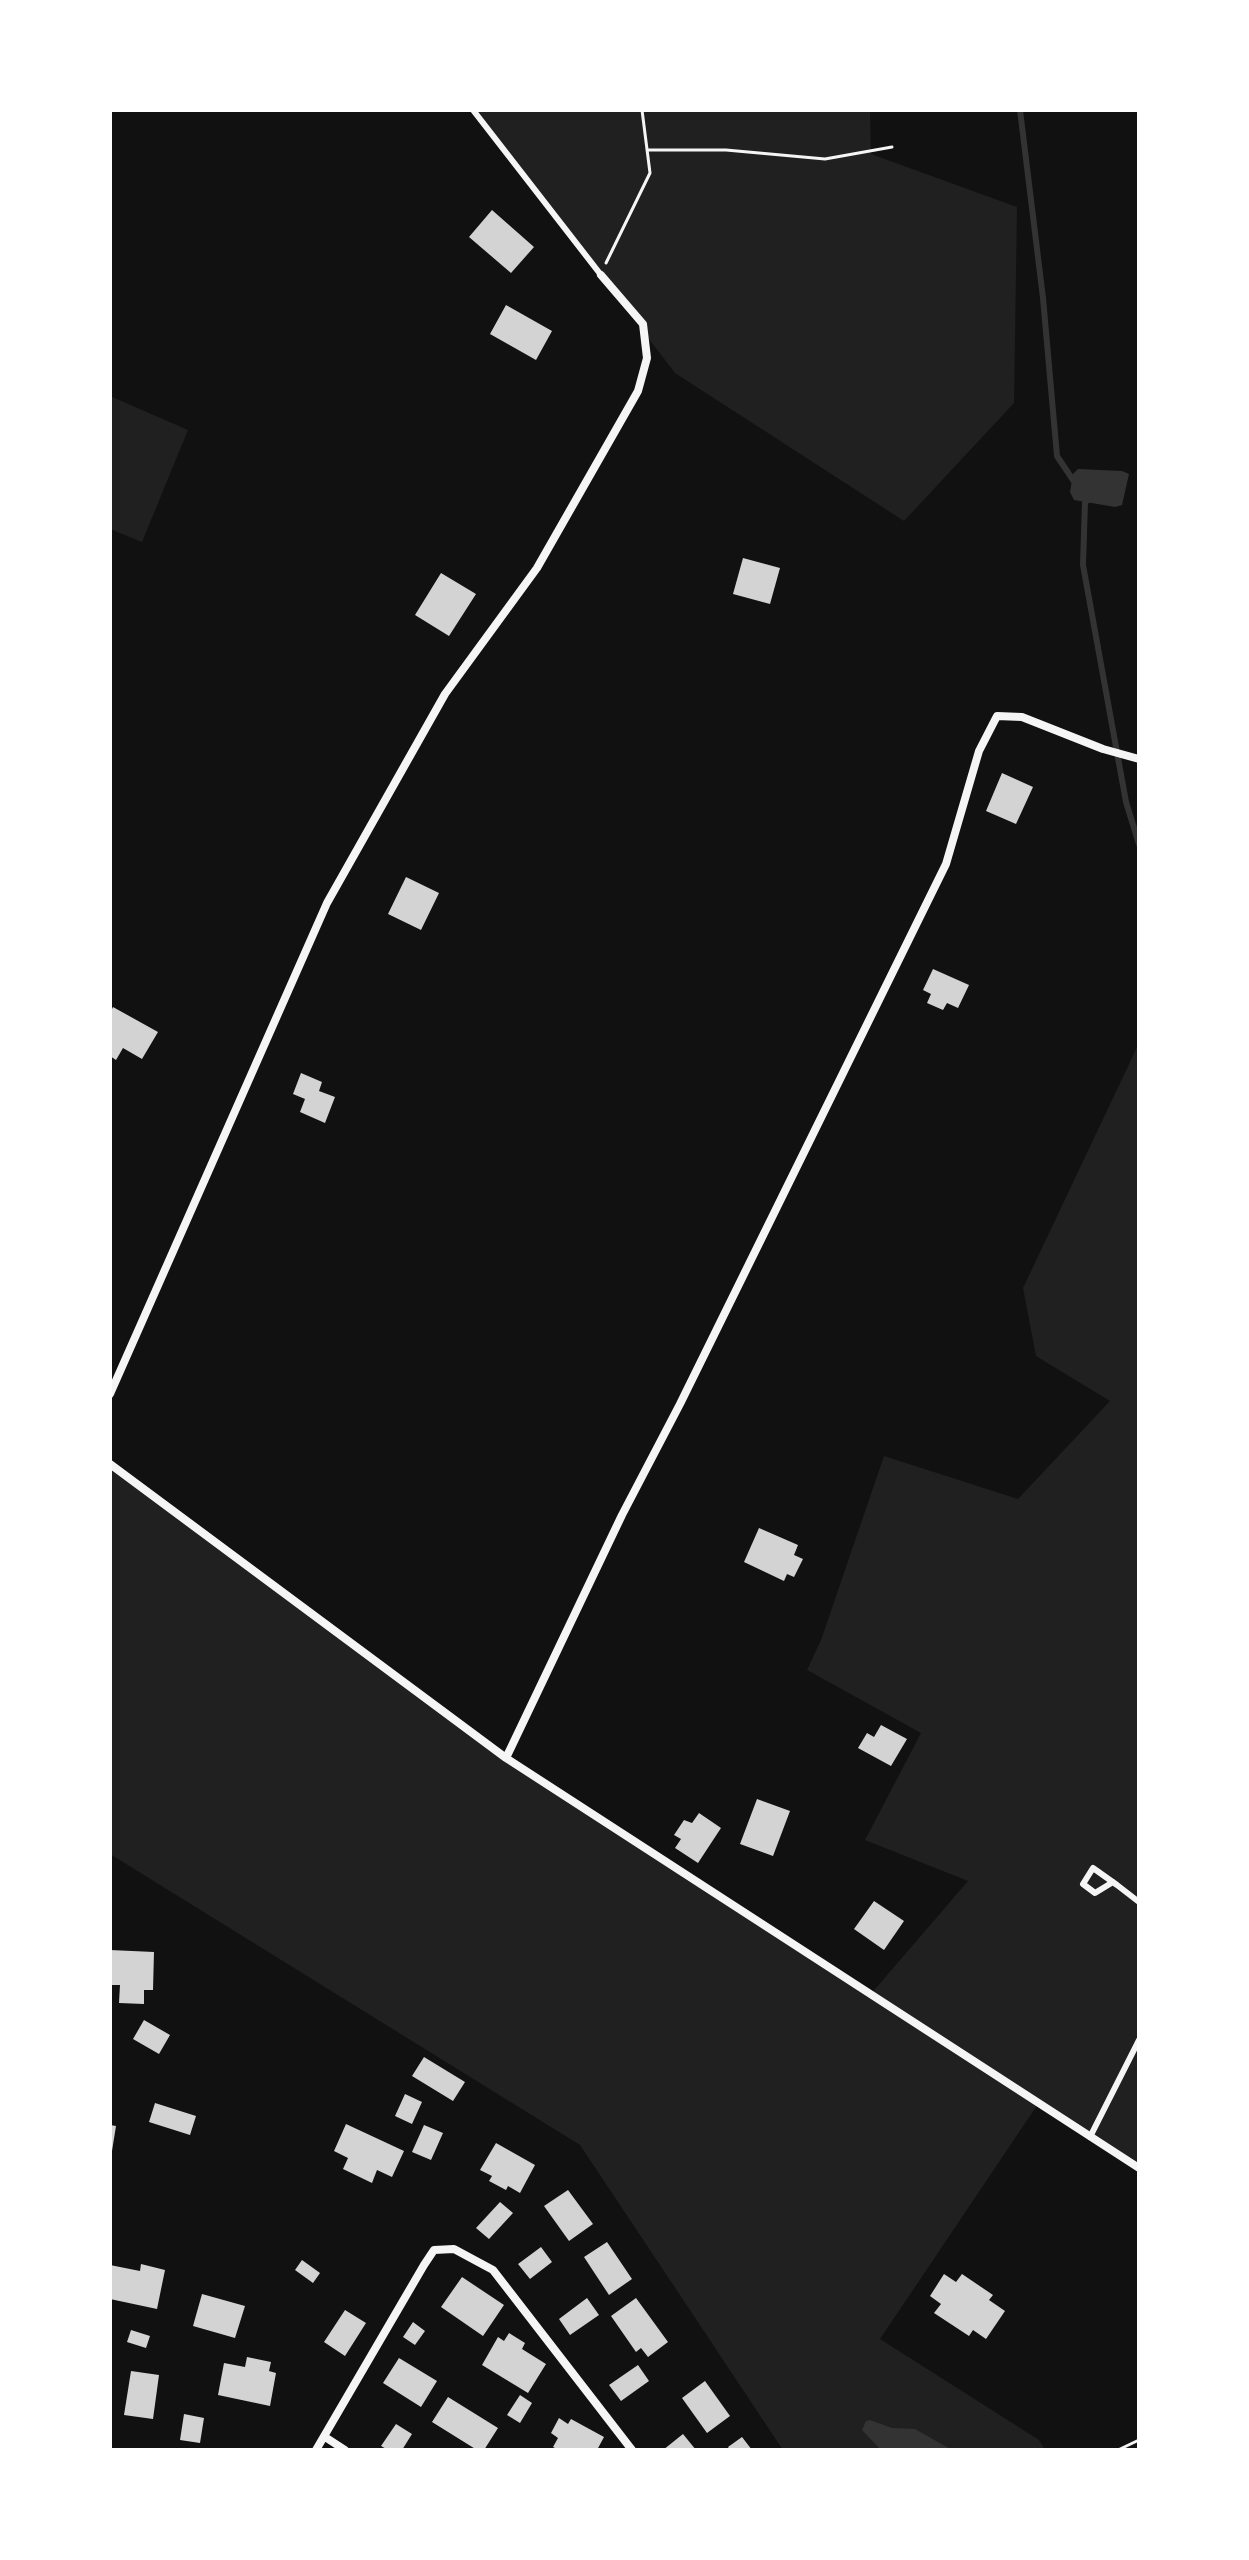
<!DOCTYPE html>
<style>
body{margin:0}
#map{position:relative;width:1249px;height:2560px;overflow:hidden;background:#111;font-family:Literata,serif}
canvas{display:block}
.frame{position:absolute;inset:0;border:112px solid #fff;pointer-events:none}
</style>
<div id="map">
<canvas width="1249" height="2560"></canvas>
<div class="frame"></div>
</div>
<script>
const c = document.querySelector('canvas').getContext('2d');
c.lineJoin = 'round';
function fillPath(path, color) { c.fillStyle = color; c.fill(path, 'evenodd'); }
const shape = rows => new Path2D(rows.map(r => 'M' + r).join(''));
function stroke(path, color, width, dash) { c.strokeStyle = color; c.lineWidth = width; c.lineCap = dash ? 'butt' : 'round'; c.setLineDash(dash || []); c.stroke(path); }
const green = shape([
 [473,110,870,110,871,154,1017,207,1014,403,904,521,675,373],
 [110,396,188,430,142,542,110,529],
 [1139,1043,1139,2165,1038,2104,880,2339,1039,2440,1045,2450,783,2450,580,2145,110,1854,110,1464,506,1758,870,1995,968,1881,865,1840,921,1733,807,1670,821,1640,884,1456,1018,1499,1110,1401,1036,1356,1023,1288]
]);
const water = shape([
 [1078,469,1122,471,1129,474,1122,505,1115,507,1074,500,1070,492,1073,474],
 [870,2420,892,2428,915,2429,952,2450,881,2450,862,2430,866,2421]
]);
const stream = shape([
 [1020,110,1043,298,1057,456,1077,486],
 [1088,497,1090,499,1085,502,1083,565,1126,802,1139,844]
]);
const building = shape([
 [492,210,534,247,511,273,469,237],
 [506,305,552,331,536,360,490,334],
 [743,558,780,568,770,604,733,594],
 [441,573,476,594,449,636,415,615],
 [1002,773,1033,787,1016,824,986,811],
 [406,877,439,893,421,930,388,914],
 [933,969,969,985,958,1008,947,1003,943,1010,927,1003,931,994,923,990],
 [113,1007,158,1032,142,1059,123,1048,116,1060,110,1056,110,1013],
 [301,1073,322,1082,319,1091,335,1097,325,1123,300,1112,305,1099,293,1094],
 [759,1528,798,1545,794,1555,803,1559,794,1577,787,1574,784,1581,744,1562],
 [881,1725,907,1739,891,1766,858,1748,867,1733,874,1737],
 [757,1799,790,1811,773,1856,740,1844],
 [699,1813,721,1828,698,1863,675,1848,681,1839,674,1835,684,1820,692,1823],
 [874,1901,904,1921,884,1950,854,1929],
 [110,1950,154,1952,153,1990,144,1990,144,2004,119,2003,120,1985,110,1985],
 [144,2020,170,2035,159,2054,133,2039],
 [424,2057,465,2082,453,2101,412,2076],
 [405,2094,422,2102,412,2124,395,2116],
 [155,2103,196,2116,190,2135,149,2122],
 [346,2124,404,2151,392,2177,377,2170,372,2183,343,2169,348,2158,334,2151],
 [110,2125,116,2126,112,2151,110,2151],
 [424,2125,443,2133,431,2160,412,2152],
 [496,2143,535,2165,520,2193,508,2186,506,2190,489,2181,492,2176,480,2170],
 [568,2190,593,2224,569,2241,544,2206],
 [500,2202,513,2213,489,2239,476,2228],
 [607,2242,632,2279,609,2295,584,2257],
 [541,2247,552,2262,530,2279,518,2264],
 [302,2260,320,2273,313,2283,295,2270],
 [141,2264,165,2270,157,2309,110,2299,110,2265,140,2271],
 [944,2274,956,2282,962,2274,993,2295,989,2300,1005,2311,986,2339,973,2330,969,2336,934,2313,941,2304,930,2296],
 [462,2277,504,2305,483,2336,441,2307],
 [202,2294,245,2306,235,2338,193,2326],
 [587,2298,599,2315,570,2335,559,2319],
 [636,2298,668,2342,648,2357,641,2348,636,2352,611,2316],
 [345,2310,366,2323,345,2356,324,2342],
 [413,2322,425,2331,415,2345,403,2337],
 [131,2330,150,2336,146,2348,127,2342],
 [509,2333,525,2343,522,2349,546,2364,528,2393,482,2365,498,2337,504,2341],
 [247,2357,271,2362,269,2371,276,2373,270,2406,218,2395,224,2363,245,2367],
 [399,2358,437,2381,421,2407,383,2383],
 [638,2365,649,2381,621,2401,609,2385],
 [131,2371,159,2375,153,2419,124,2415],
 [705,2381,730,2416,707,2433,682,2398],
 [520,2395,532,2403,520,2423,507,2415],
 [448,2397,498,2428,484,2450,477,2450,432,2422],
 [184,2414,204,2418,200,2443,180,2440],
 [559,2418,568,2424,571,2419,604,2437,597,2450,559,2450,553,2447,558,2438,551,2433],
 [396,2424,412,2434,402,2450,388,2450,381,2446],
 [683,2434,696,2450,663,2450],
 [742,2437,752,2450,730,2450,728,2447]
]);
const path = shape([
 [648,150,726,150,825,159,892,147],
 [606,263,650,173,642,110],
 [1118,2450,1139,2440]
]);
const service = shape([
 [473,110,601,275],
 [1113,1882,1095,1893,1083,1884,1093,1868,1117,1885,1139,1902],
 [1090,2137,1139,2040]
]);
const minor = shape([
 [110,1394,327,903,445,694,537,568,638,391,647,358,643,324,601,275],
 [110,1464,506,1758,1139,2168],
 [506,1758,622,1515,680,1404,946,864,979,751,997,716,1022,717,1103,749,1139,759],
 [325,2437,345,2450],
 [316,2450,424,2265,434,2250,454,2249,493,2270,632,2450]
]);
fillPath(green, '#202020');
fillPath(water, '#333');
stroke(stream, '#333', 6);
fillPath(building, '#d3d3d3');
stroke(path, '#f5f5f5', 3);
stroke(service, '#f5f5f5', 6);
stroke(minor, '#f5f5f5', 8);
</script>
